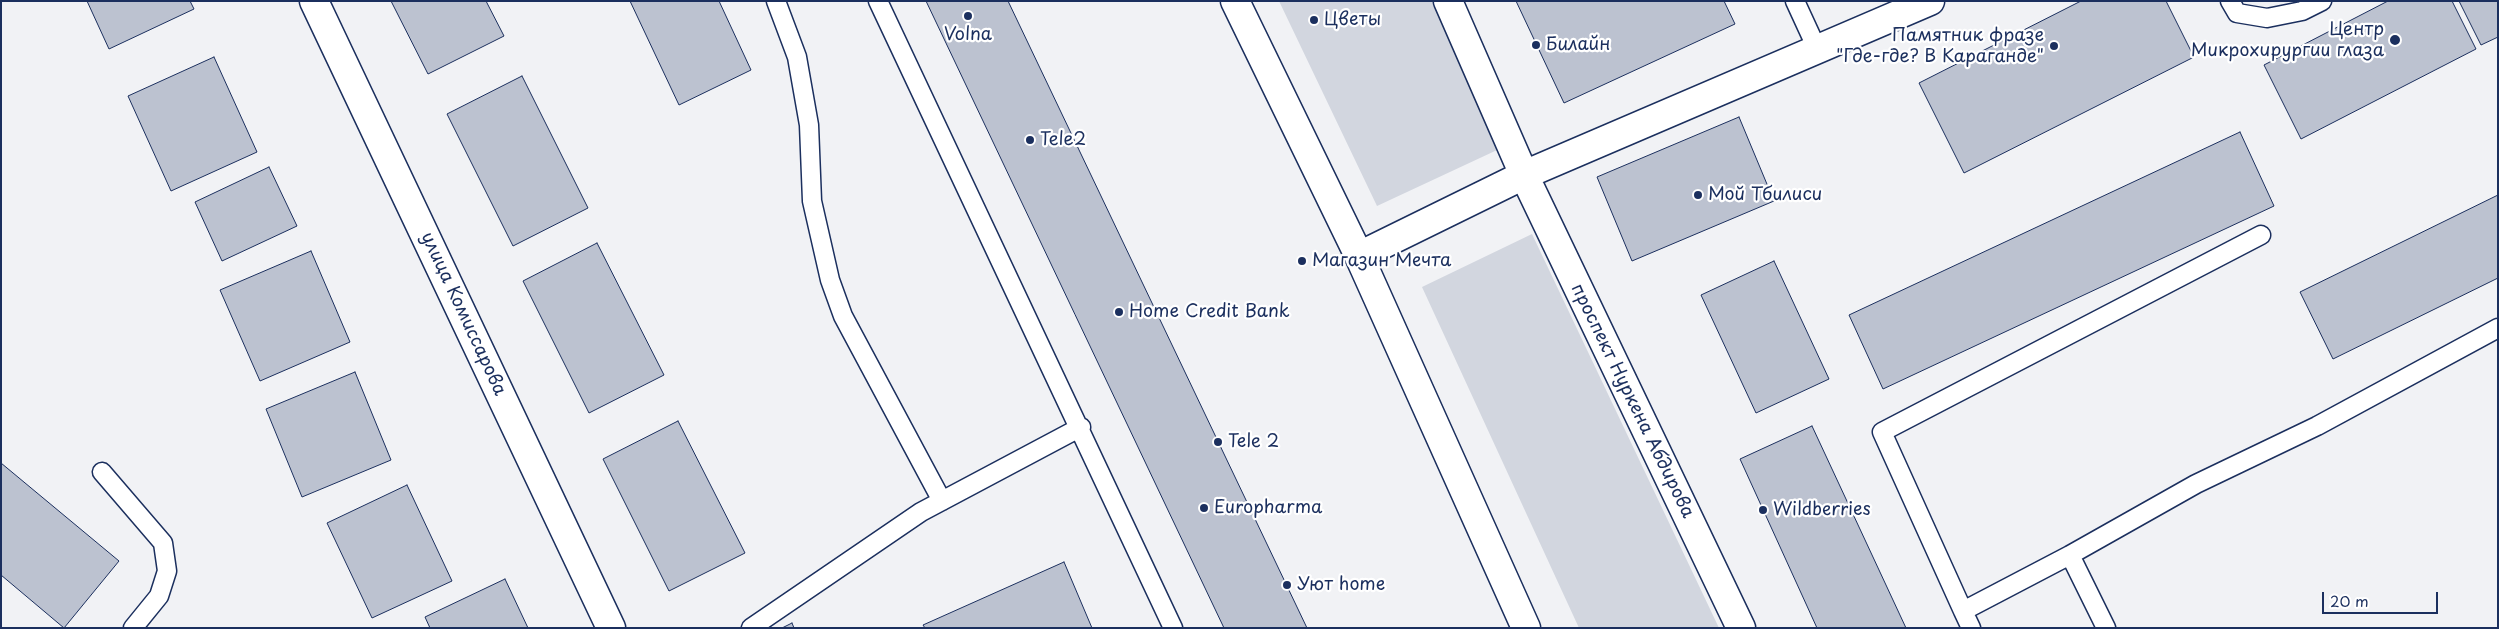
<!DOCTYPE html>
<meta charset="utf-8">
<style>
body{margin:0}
#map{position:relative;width:2499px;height:629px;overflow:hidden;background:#f1f2f5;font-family:"Playpen Sans",sans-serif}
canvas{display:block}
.frame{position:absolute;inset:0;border:2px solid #1b2f5e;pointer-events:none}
.scale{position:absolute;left:2322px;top:592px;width:116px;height:22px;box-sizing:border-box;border:2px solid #1b2f5e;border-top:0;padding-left:6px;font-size:15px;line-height:18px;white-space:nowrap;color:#1b2f5e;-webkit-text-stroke:4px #fff;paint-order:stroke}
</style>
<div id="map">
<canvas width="2499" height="629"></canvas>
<div class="frame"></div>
<div class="scale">20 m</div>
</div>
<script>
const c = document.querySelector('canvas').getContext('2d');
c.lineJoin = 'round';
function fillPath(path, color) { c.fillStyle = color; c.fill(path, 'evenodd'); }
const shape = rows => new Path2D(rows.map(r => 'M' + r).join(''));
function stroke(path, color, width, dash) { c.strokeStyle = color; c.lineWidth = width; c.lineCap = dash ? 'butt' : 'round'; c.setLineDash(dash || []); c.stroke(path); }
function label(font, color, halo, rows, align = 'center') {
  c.font = font + ' "Playpen Sans",sans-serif'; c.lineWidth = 4.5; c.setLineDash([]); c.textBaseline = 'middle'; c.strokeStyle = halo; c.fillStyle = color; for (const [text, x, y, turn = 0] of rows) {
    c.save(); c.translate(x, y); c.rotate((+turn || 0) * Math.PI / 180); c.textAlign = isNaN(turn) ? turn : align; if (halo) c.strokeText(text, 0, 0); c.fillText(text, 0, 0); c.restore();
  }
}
const green = shape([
 [1279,1,1443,1,1510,144,1377,206],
 [1532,234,1719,628,1579,628,1422,287]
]);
const building = shape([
 [87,1,190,1,194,9,109,49,87,1],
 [391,1,486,1,504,36,428,74,391,1],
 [630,1,719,1,751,70,679,105,630,1],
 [926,1,1008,1,1307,628,1224,628,926,1],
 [1516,1,1724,1,1735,24,1564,103,1516,1],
 [2081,1,2166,1,2194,57,1964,173,1919,83,2081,1],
 [2388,1,2452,1,2476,49,2301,139,2264,65,2388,1],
 [2459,1,2498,1,2498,37,2481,45,2459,1],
 [214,57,257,152,171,191,128,96,214,57],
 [522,76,588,208,513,246,447,114,522,76],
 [1739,117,1774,201,1632,261,1597,177,1739,117],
 [2240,132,2274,206,1883,389,1849,315,2240,132],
 [269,167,297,226,222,261,195,202,269,167],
 [2498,195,2498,278,2333,359,2300,292,2498,195],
 [597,243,664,375,589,413,523,281,597,243],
 [311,251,350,342,260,381,220,290,311,251],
 [1774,261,1829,379,1756,413,1701,295,1774,261],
 [355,372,391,460,302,497,266,409,355,372],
 [678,421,745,553,669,591,603,459,678,421],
 [1812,426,1906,628,1817,628,1740,459,1812,426],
 [1,463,119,561,64,628,1,575,1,463],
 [407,485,452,581,372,618,327,523,407,485],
 [1064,562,1092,628,925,628,923,625,1064,562],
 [505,579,528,628,430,628,425,617,505,579],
 [792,623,794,628,782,628,792,623]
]);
const service = shape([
 [776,1,797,57,809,125,812,201,830,280,843,316,942,501],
 [878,1,1173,628],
 [1795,1,1818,51],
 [2230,1,2237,13,2267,18,2302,11,2322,1],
 [102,472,163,543,167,571,159,596,133,628],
 [2070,555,2196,484,2317,426,2498,328],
 [1963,611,1882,432,2261,235],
 [751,628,921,512,1081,427],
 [1971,628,1963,611,2070,555,2106,628]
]);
const minor = shape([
 [314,1,611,628],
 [1448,1,1524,175,1741,628],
 [1359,256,1524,175,1930,1]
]);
const secondary = shape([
 [1235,1,1359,256,1526,628]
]);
const markers = [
 [968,16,5,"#1b2f5e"],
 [1314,20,5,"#1b2f5e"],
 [2395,40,6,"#1b2f5e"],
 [1536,45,5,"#1b2f5e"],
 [2054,46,5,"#1b2f5e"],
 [1030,140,5,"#1b2f5e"],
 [1698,195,5,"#1b2f5e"],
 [1302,261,5,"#1b2f5e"],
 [1119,312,5,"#1b2f5e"],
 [1218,442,5,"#1b2f5e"],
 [1204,508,5,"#1b2f5e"],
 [1763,510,5,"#1b2f5e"],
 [1287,585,5,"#1b2f5e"]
];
const poiNames = [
 ["Цветы",1324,20],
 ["Центр",2384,30,"right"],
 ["Микрохирургии глаза",2384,51,"right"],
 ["Volna",968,35,"center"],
 ["Памятник фразе",2044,36,"right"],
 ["\"Где-где? В Караганде\"",2044,57,"right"],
 ["Билайн",1546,45],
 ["Tele2",1040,140],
 ["Мой Тбилиси",1708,195],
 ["Магазин Мечта",1312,261],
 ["Home Credit Bank",1129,312],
 ["Tele 2",1228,442],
 ["Europharma",1214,508],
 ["Wildberries",1773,510],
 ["Уют home",1297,585]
];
const streetNames = [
 ["улица Комиссарова",463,314,65],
 ["проспект Нуркена Абдирова",1632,401,64]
];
fillPath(green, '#d2d6df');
fillPath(building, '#bcc2d0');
stroke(building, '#1b2f5e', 1);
stroke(service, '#1b2f5e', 21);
stroke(minor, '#1b2f5e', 31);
stroke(secondary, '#1b2f5e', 31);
stroke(service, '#fff', 18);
stroke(minor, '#fff', 28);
stroke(secondary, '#fff', 28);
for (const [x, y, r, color] of markers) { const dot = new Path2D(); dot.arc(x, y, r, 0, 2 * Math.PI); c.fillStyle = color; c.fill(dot); stroke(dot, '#fff', 2); }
label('18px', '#1b2f5e', '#fff', poiNames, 'left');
label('18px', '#1b2f5e', '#fff', streetNames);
</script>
